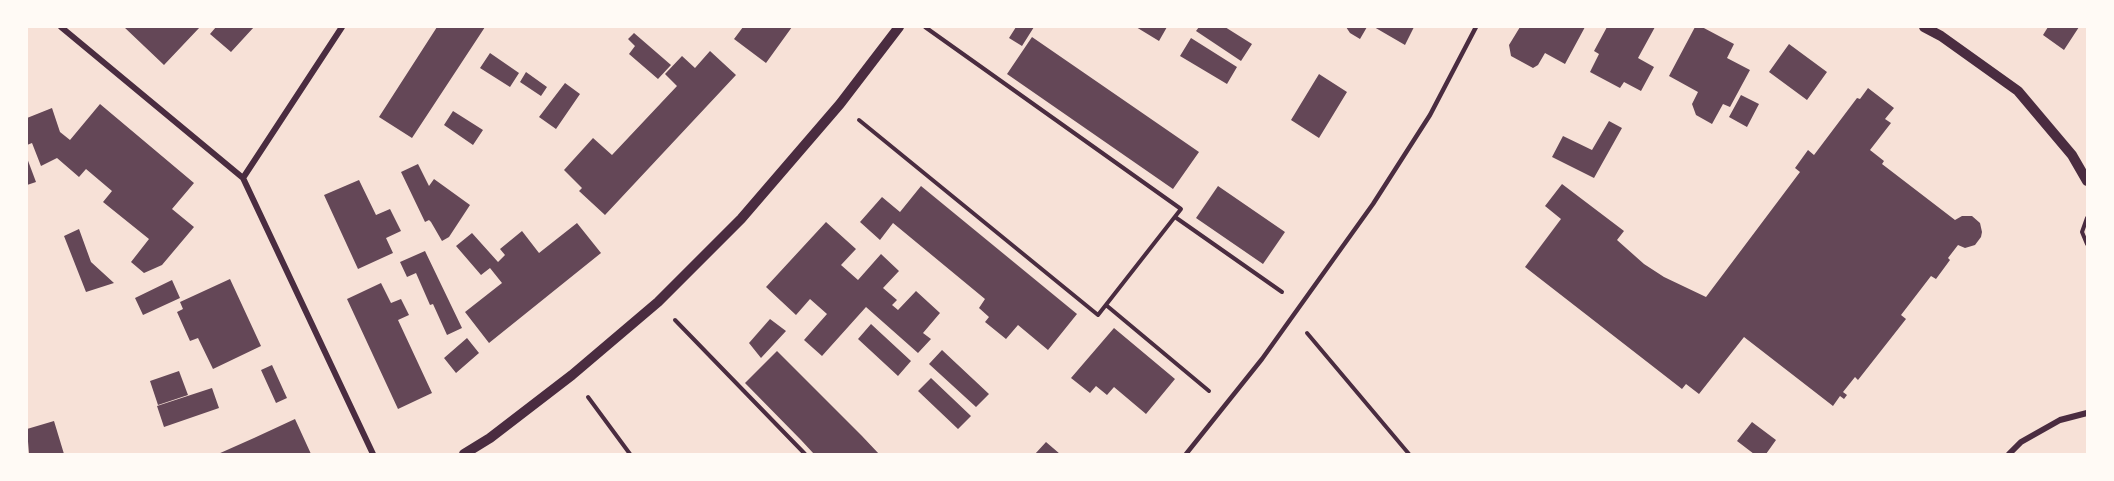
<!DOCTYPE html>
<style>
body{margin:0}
#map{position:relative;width:2114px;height:481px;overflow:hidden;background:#f7e1d7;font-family:Poppins,sans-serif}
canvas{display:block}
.frame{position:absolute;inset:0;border:28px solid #fffaf5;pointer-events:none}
</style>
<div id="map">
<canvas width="2114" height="481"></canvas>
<div class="frame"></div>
</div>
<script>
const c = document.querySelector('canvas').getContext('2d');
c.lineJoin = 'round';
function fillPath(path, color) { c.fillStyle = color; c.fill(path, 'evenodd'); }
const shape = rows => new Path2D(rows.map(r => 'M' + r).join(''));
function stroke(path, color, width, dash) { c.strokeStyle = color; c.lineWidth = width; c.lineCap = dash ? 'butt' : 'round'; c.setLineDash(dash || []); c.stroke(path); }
const building = shape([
 [124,27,200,27,164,65],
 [216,27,254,27,231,52,210,34],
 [437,27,485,27,412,138,379,117],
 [743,27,792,27,766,63,734,39],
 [1016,27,1034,27,1022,46,1009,38],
 [1136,27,1167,27,1159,41],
 [1199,27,1225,27,1252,44,1241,61,1196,31],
 [1346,27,1367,27,1360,39,1350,33],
 [1374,27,1414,27,1405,45],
 [1520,27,1585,27,1565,64,1545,53,1538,65,1533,68,1511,56,1509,45],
 [1607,27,1655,27,1638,58,1654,67,1641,91,1624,82,1620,88,1590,72,1599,54,1594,51],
 [1695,27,1702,27,1734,44,1727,58,1750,70,1730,107,1723,104,1712,124,1696,115,1692,104,1698,92,1669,76],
 [2048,27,2079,27,2064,50,2043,35],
 [634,33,671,65,658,79,629,54,635,46,628,39],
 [1032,37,1199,152,1173,189,1007,74],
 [1191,38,1237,67,1227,84,1180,56],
 [1789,44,1827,72,1807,100,1769,72],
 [710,51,736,75,605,215,579,191,582,188,564,170,593,138,612,155,677,86,665,74,682,56,695,68],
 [490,53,519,73,510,87,480,68],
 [526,72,547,87,541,96,520,82],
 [1319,74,1347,92,1319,138,1291,120],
 [565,83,580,94,556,129,539,117],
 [1868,88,1894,108,1885,119,1891,123,1870,150,1884,161,1882,164,1955,220,1962,216,1972,216,1980,223,1982,232,1981,237,1975,245,1965,248,1958,245,1948,258,1950,260,1936,279,1931,276,1901,315,1906,319,1858,380,1855,377,1843,392,1847,395,1844,399,1840,396,1833,406,1744,337,1699,394,1686,384,1682,389,1525,267,1561,219,1545,206,1562,184,1624,231,1617,240,1644,264,1664,277,1706,297,1800,172,1795,168,1808,150,1814,155,1857,98,1860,99],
 [1741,95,1759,104,1747,127,1729,117],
 [100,104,194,183,172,209,194,227,162,265,144,273,131,262,149,239,103,202,112,191,86,169,79,177,57,158,41,166,32,143,27,145,27,118,52,108,60,132,70,140],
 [453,111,483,130,473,145,444,125],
 [1609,121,1622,128,1594,178,1552,157,1563,136,1592,150],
 [27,158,36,182,27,185],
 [418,164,429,186,434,179,470,205,449,237,442,241,431,222,429,220,425,222,401,172],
 [359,180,376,215,390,209,401,231,386,238,393,253,358,269,324,195],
 [921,186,1077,314,1048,350,1018,325,1006,339,985,322,989,317,979,308,985,299,893,223,880,240,860,222,882,197,900,212],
 [1218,186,1285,232,1263,264,1196,218],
 [826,222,856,249,841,265,858,280,881,254,899,271,883,288,897,300,892,305,898,310,916,291,940,313,923,333,931,339,918,353,866,307,822,356,804,340,827,314,810,299,796,315,766,287],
 [577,223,601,253,489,343,465,312,502,283,490,268,481,275,456,246,472,233,498,262,505,255,500,249,522,231,539,253],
 [79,229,91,262,114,283,86,292,64,236],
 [425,251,462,328,447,335,433,304,430,305,416,273,407,277,400,262],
 [230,279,261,346,213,369,198,338,190,341,177,312,183,309,180,302],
 [172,280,180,298,143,315,135,298],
 [381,283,391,303,401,299,409,315,398,320,432,393,398,409,347,299],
 [770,319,786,331,761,358,749,343],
 [871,324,911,361,898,376,858,339],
 [1114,328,1175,379,1146,414,1114,387,1107,395,1096,386,1090,393,1071,378],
 [467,338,479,353,456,373,444,358],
 [942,350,989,394,976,407,929,364],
 [777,351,862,436,879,454,814,454,801,440,745,383],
 [272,365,287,398,276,403,261,370],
 [179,371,188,395,158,405,150,381],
 [931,378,971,416,958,429,918,391],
 [212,388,219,408,164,427,157,406],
 [295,419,311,454,218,454,254,438],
 [54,421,64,454,29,454,27,429],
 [1752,422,1776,440,1766,454,1754,454,1737,441],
 [1046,442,1060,454,1035,454]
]);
const path = shape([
 [859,120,1098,315,1181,209,925,27],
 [1175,217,1282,292],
 [2087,218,2082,232,2087,244],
 [1106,305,1209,391],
 [675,320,805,454],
 [1307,333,1409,454],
 [588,397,630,454]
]);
const service = shape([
 [1186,454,1262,359,1373,204,1430,115,1476,27]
]);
const minor = shape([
 [61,27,243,178,373,454],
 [243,178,342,27],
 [2009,454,2021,442,2060,420,2087,413]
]);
const tertiary = shape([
 [1924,27,1941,36,2018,91,2072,155,2087,181],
 [464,454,490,438,572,375,658,302,741,219,840,104,899,27]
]);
fillPath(building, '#644757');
stroke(path, '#4a2c40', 4);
stroke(service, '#4a2c40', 4.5);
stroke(minor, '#4a2c40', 6);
stroke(tertiary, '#4a2c40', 10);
</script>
